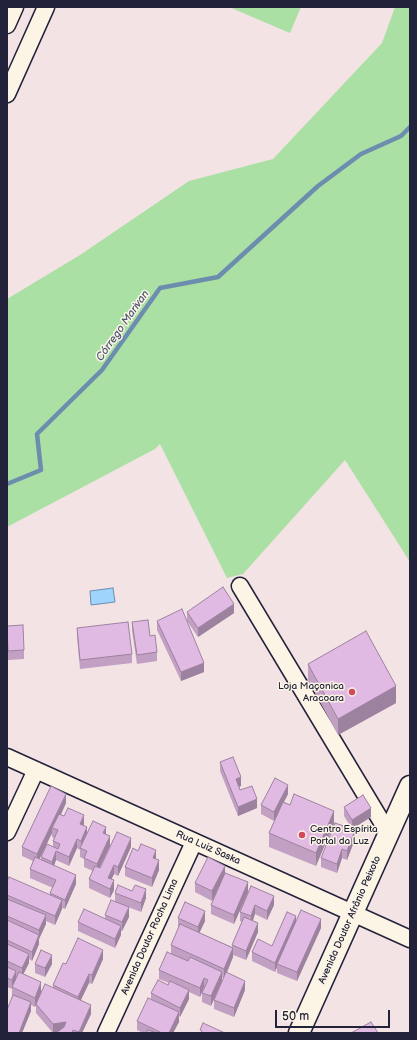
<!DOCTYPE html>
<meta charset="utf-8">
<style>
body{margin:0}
#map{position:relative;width:417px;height:1040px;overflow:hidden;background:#f4e3e4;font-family:"Balsamiq Sans",sans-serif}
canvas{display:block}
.frame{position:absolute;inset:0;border:8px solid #22223b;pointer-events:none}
.scale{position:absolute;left:275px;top:1010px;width:115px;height:18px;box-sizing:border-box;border:2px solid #22223b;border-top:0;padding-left:5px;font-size:12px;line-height:14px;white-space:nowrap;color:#22223b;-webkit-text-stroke:3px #fcf5e5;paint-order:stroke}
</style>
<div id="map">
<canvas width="417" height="1040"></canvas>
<div class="frame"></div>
<div class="scale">50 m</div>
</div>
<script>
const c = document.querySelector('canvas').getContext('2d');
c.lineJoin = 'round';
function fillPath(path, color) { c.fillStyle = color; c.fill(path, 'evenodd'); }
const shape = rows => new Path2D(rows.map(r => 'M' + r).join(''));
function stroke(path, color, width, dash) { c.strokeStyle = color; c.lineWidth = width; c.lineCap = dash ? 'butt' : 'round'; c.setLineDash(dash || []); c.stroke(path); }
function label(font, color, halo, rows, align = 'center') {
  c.font = font + ' "Balsamiq Sans",sans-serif'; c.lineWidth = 3; c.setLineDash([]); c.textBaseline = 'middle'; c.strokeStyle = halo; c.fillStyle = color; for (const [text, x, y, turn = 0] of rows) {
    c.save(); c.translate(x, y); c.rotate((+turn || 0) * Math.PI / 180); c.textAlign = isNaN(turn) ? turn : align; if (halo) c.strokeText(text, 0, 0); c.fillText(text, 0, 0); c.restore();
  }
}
const green = shape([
 [229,7,301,7,290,33],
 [395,7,410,7,410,562,345,460,243,574,227,578,160,444,155,449,7,527,7,299,80,255,189,181,273,159,382,43]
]);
const water = shape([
 [113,588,115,602,91,605,90,591,113,588]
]);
const stream = shape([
 [7,484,41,470,37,434,102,370,160,288,218,277,318,186,361,154,401,136,410,127]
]);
const minor = shape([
 [7,25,15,7],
 [7,94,46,7],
 [240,586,389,834],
 [7,757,410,939],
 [7,832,36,770],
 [106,1033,194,842]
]);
const tertiary = shape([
 [299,1033,410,786]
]);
const wall = shape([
 [187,612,234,613,198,637,187,621],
 [157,621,204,672,181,681,157,630],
 [132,622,150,636,157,652,157,661,137,664,132,631],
 [7,626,24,650,24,659,8,660,7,647],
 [77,628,132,654,132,663,80,669,77,637],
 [308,664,396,703,338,735,308,680],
 [220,762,241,786,239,787,240,790,257,808,238,816,220,771],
 [288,794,284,802,290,805,334,811,316,866,269,847,269,833,279,811,274,821,261,814,261,805],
 [66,803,61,815,84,824,83,825,87,833,106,835,110,846,99,868,100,868,131,847,118,876,114,874,111,879,114,890,110,898,89,888,89,879,93,871,84,867,84,859,80,857,80,850,77,848,69,866,56,860,54,866,76,884,65,909,62,908,62,909,55,925,46,921,46,924,39,939,39,944,32,961,29,959,29,963,23,974,41,991,53,988,53,985,66,964,103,959,92,984,89,983,81,1000,91,1014,82,1033,56,1033,57,1032,53,1033,36,1013,36,1005,35,1007,31,1005,31,1011,22,1033,7,1033,7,1010,12,997,12,989,7,987,7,881,50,895,50,893,53,888,30,878,30,869,33,861,22,856,22,847],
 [52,833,52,837,54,838,53,841,53,846,41,857,41,860,39,860],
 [344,807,371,817,352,829,355,839,347,860,342,858,337,873,321,867,321,858,352,829,344,816],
 [156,859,159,870,152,887,125,876,125,867],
 [225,873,248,892,234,924,211,914,211,905,219,887,212,901,195,892,195,883],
 [251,886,274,905,267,920,255,914,253,921,258,932,246,960,233,955,233,957,227,973,245,990,234,1017,214,1009,214,1000,224,978,222,977,222,981,211,1006,202,1002,202,993,205,987,204,987,200,997,189,992,189,999,180,1017,179,1016,179,1022,173,1033,143,1033,137,1030,137,1021,151,999,151,993,168,985,169,983,159,979,159,970,171,954,171,945,179,927,178,927,178,918,205,921,199,933,232,947,232,945,242,922,240,921,240,912],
 [115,893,146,898,141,912,118,903,129,917,122,931,121,931,121,935,115,948,78,931,78,922,105,918,105,915,115,902],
 [296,920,321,928,297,981,277,973,277,967,275,972,252,961,252,952,272,946],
 [35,964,52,964,45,977,35,973]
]);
const shadedWall = shape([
 [234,604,234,613,198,637,198,628],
 [204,663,204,672,181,681,181,672],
 [396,686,396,703,338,735,338,719],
 [241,777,241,786,236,788,236,779],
 [288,785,288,794,274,821,274,812],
 [66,794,66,803,54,829,52,828,52,833,37,864,37,854],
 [257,799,257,808,238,816,238,807],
 [371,808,371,817,352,829,352,820],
 [334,811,334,824,316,866,316,853],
 [84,815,84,824,80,833,80,824],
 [87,827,87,836,81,848,81,841],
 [106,827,106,836,103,833],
 [355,830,355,839,347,860,347,851],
 [110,836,110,846,97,873,97,864],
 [131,838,131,847,118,876,118,867],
 [77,839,77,848,69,866,69,857],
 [342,849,342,858,337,873,337,864],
 [156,850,156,859,153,858],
 [56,851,56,860,52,871,52,862],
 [159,860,159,870,152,887,152,878],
 [114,865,114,874,108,887,108,878],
 [225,866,225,875,212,901,212,891],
 [76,875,76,884,65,909,65,900],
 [114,880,114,890,110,898,110,889],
 [248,882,248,892,234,924,234,915],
 [146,889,146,898,141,912,141,903],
 [274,896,274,905,267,920,267,911],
 [62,900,62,909,55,925,55,916],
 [255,905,255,914,251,925,251,916],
 [129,907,129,917,122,931,122,922],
 [205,911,205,921,198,936,198,927],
 [46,915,46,924,39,939,39,944,32,961,32,952,39,935,39,930],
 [296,916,296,925,277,964,277,967,275,972,275,963],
 [321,919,321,928,297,981,297,972],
 [258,923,258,932,246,960,246,951],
 [121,926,121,935,115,948,115,939],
 [233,948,233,957,224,978,224,969],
 [103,950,103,959,92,984,92,975],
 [29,954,29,963,22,977,22,968],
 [52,955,52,964,45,977,45,968],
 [16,971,16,980,12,987,12,989,12,980],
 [222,972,222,981,211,1006,211,996],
 [89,974,89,983,78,1006,78,997],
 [204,978,204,987,200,997,200,988],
 [245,981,245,990,234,1017,234,1008],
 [41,982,41,992,35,1007,35,998],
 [189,990,189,999,180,1017,180,1008],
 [31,1002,31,1011,22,1033,19,1033],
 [91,1005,91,1014,82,1033,79,1033],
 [179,1012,179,1022,173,1033,169,1033],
 [66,1022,66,1031,53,1033,53,1024]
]);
const building = shape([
 [223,587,234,604,198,628,187,612,223,587],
 [182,609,204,663,181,672,157,621,182,609],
 [148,620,150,636,155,635,157,652,137,655,132,622,148,620],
 [128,622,132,654,80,660,77,628,128,622],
 [23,625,24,650,8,651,7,626,23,625],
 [366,631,396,686,338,719,308,664,366,631],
 [233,757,241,777,236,779,240,790,252,786,257,799,238,807,220,762,233,757],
 [275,778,288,785,274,812,261,805,275,778],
 [51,786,66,794,37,854,22,847,51,786],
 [294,794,334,811,316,853,269,833,283,802,290,805,294,794],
 [363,795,371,808,352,820,344,807,363,795],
 [68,808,84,815,80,824,87,827,81,841,77,839,69,857,56,851,52,862,41,857,47,844,58,849,60,844,53,841,58,830,52,828,59,814,64,816,68,808],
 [93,821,106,827,103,833,110,836,97,864,84,858,87,851,80,848,93,821],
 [335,823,355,830,347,851,342,849,337,864,321,858,335,823],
 [117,832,131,838,118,867,114,865,108,878,114,880,110,889,89,879,95,866,100,868,117,832],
 [141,844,156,850,153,858,159,860,152,878,125,867,133,848,138,851,141,844],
 [35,857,76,875,65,900,50,893,56,880,30,869,35,857],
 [208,857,225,866,212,891,195,883,208,857],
 [225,873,248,882,234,915,211,905,225,873],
 [9,877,62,900,55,916,7,895,7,881,9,877],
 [118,885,132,891,135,885,146,889,141,903,115,893,118,885],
 [251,886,274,896,267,911,255,905,251,916,240,912,251,886],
 [7,899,46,915,39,930,7,916,7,899],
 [111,900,129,907,122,922,105,915,111,900],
 [185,902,205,911,198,927,178,918,185,902],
 [84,909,121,926,115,939,78,922,84,909],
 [301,910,321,919,297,972,277,964,301,910],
 [287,912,296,916,275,963,252,952,258,939,272,946,287,912],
 [244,917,258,923,246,951,232,945,244,917],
 [7,920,39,935,32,952,7,940,7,920],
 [180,924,233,948,224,969,171,945,180,924],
 [78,938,103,950,92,975,89,974,78,997,53,985,63,963,66,964,78,938],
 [7,944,29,954,22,968,7,961,7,944],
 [41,950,52,955,45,968,35,964,41,950],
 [167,952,188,961,190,957,222,972,211,996,202,993,208,980,204,978,200,988,159,970,167,952],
 [7,967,16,971,12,980,7,978,7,967],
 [19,972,41,982,35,998,12,987,19,972],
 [226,972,245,981,234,1008,214,1000,226,972],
 [158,980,168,985,170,981,189,990,180,1008,151,993,158,980],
 [45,984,91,1005,79,1032,73,1030,72,1033,56,1033,64,1027,66,1022,53,1024,36,1004,45,984],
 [13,995,31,1002,19,1033,11,1033,7,1032,7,1010,13,995],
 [148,998,179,1012,169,1033,162,1033,137,1021,148,998],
 [371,1022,378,1033,351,1033,371,1022],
 [203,1023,225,1033,201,1033,202,1031,200,1030,203,1023],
 [148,1030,157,1033,146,1033,148,1030]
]);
const markers = [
 [352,692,4,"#d1495b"],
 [302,835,4,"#d1495b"]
];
const poiNames = [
 ["Loja Maçonica",344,686],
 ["Aracoara",344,698],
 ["Centro Espírita",310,829,"left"],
 ["Portal da Luz",310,841,"left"]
];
const streetNames = [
 ["Rua Luiz Saska",208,848,24],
 ["Avenida Doutor Afrânio Peixoto",350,920,-66],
 ["Avenida Doutor Rocha Lima",150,937,-66]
];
const waterNames = [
 ["Córrego Marivan",123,326,-55]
];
fillPath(green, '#aae0a3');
fillPath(water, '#9fd4fd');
stroke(water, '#6d8daf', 1);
stroke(stream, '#6d8daf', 4.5);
stroke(minor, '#22223b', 19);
stroke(tertiary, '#22223b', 23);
stroke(minor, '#fcf5e5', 16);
stroke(tertiary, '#fcf5e5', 20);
fillPath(wall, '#c1a0c3');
fillPath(shadedWall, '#9d829f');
fillPath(building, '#e0bae3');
stroke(building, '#9d829f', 1);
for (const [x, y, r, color] of markers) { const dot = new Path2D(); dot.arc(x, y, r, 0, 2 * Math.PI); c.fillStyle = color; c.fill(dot); stroke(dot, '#fcf5e5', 1.5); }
label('10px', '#22223b', '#fcf5e5', poiNames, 'right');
label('10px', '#22223b', '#fcf5e5', streetNames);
label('italic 11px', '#485775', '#fcf5e5', waterNames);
</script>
